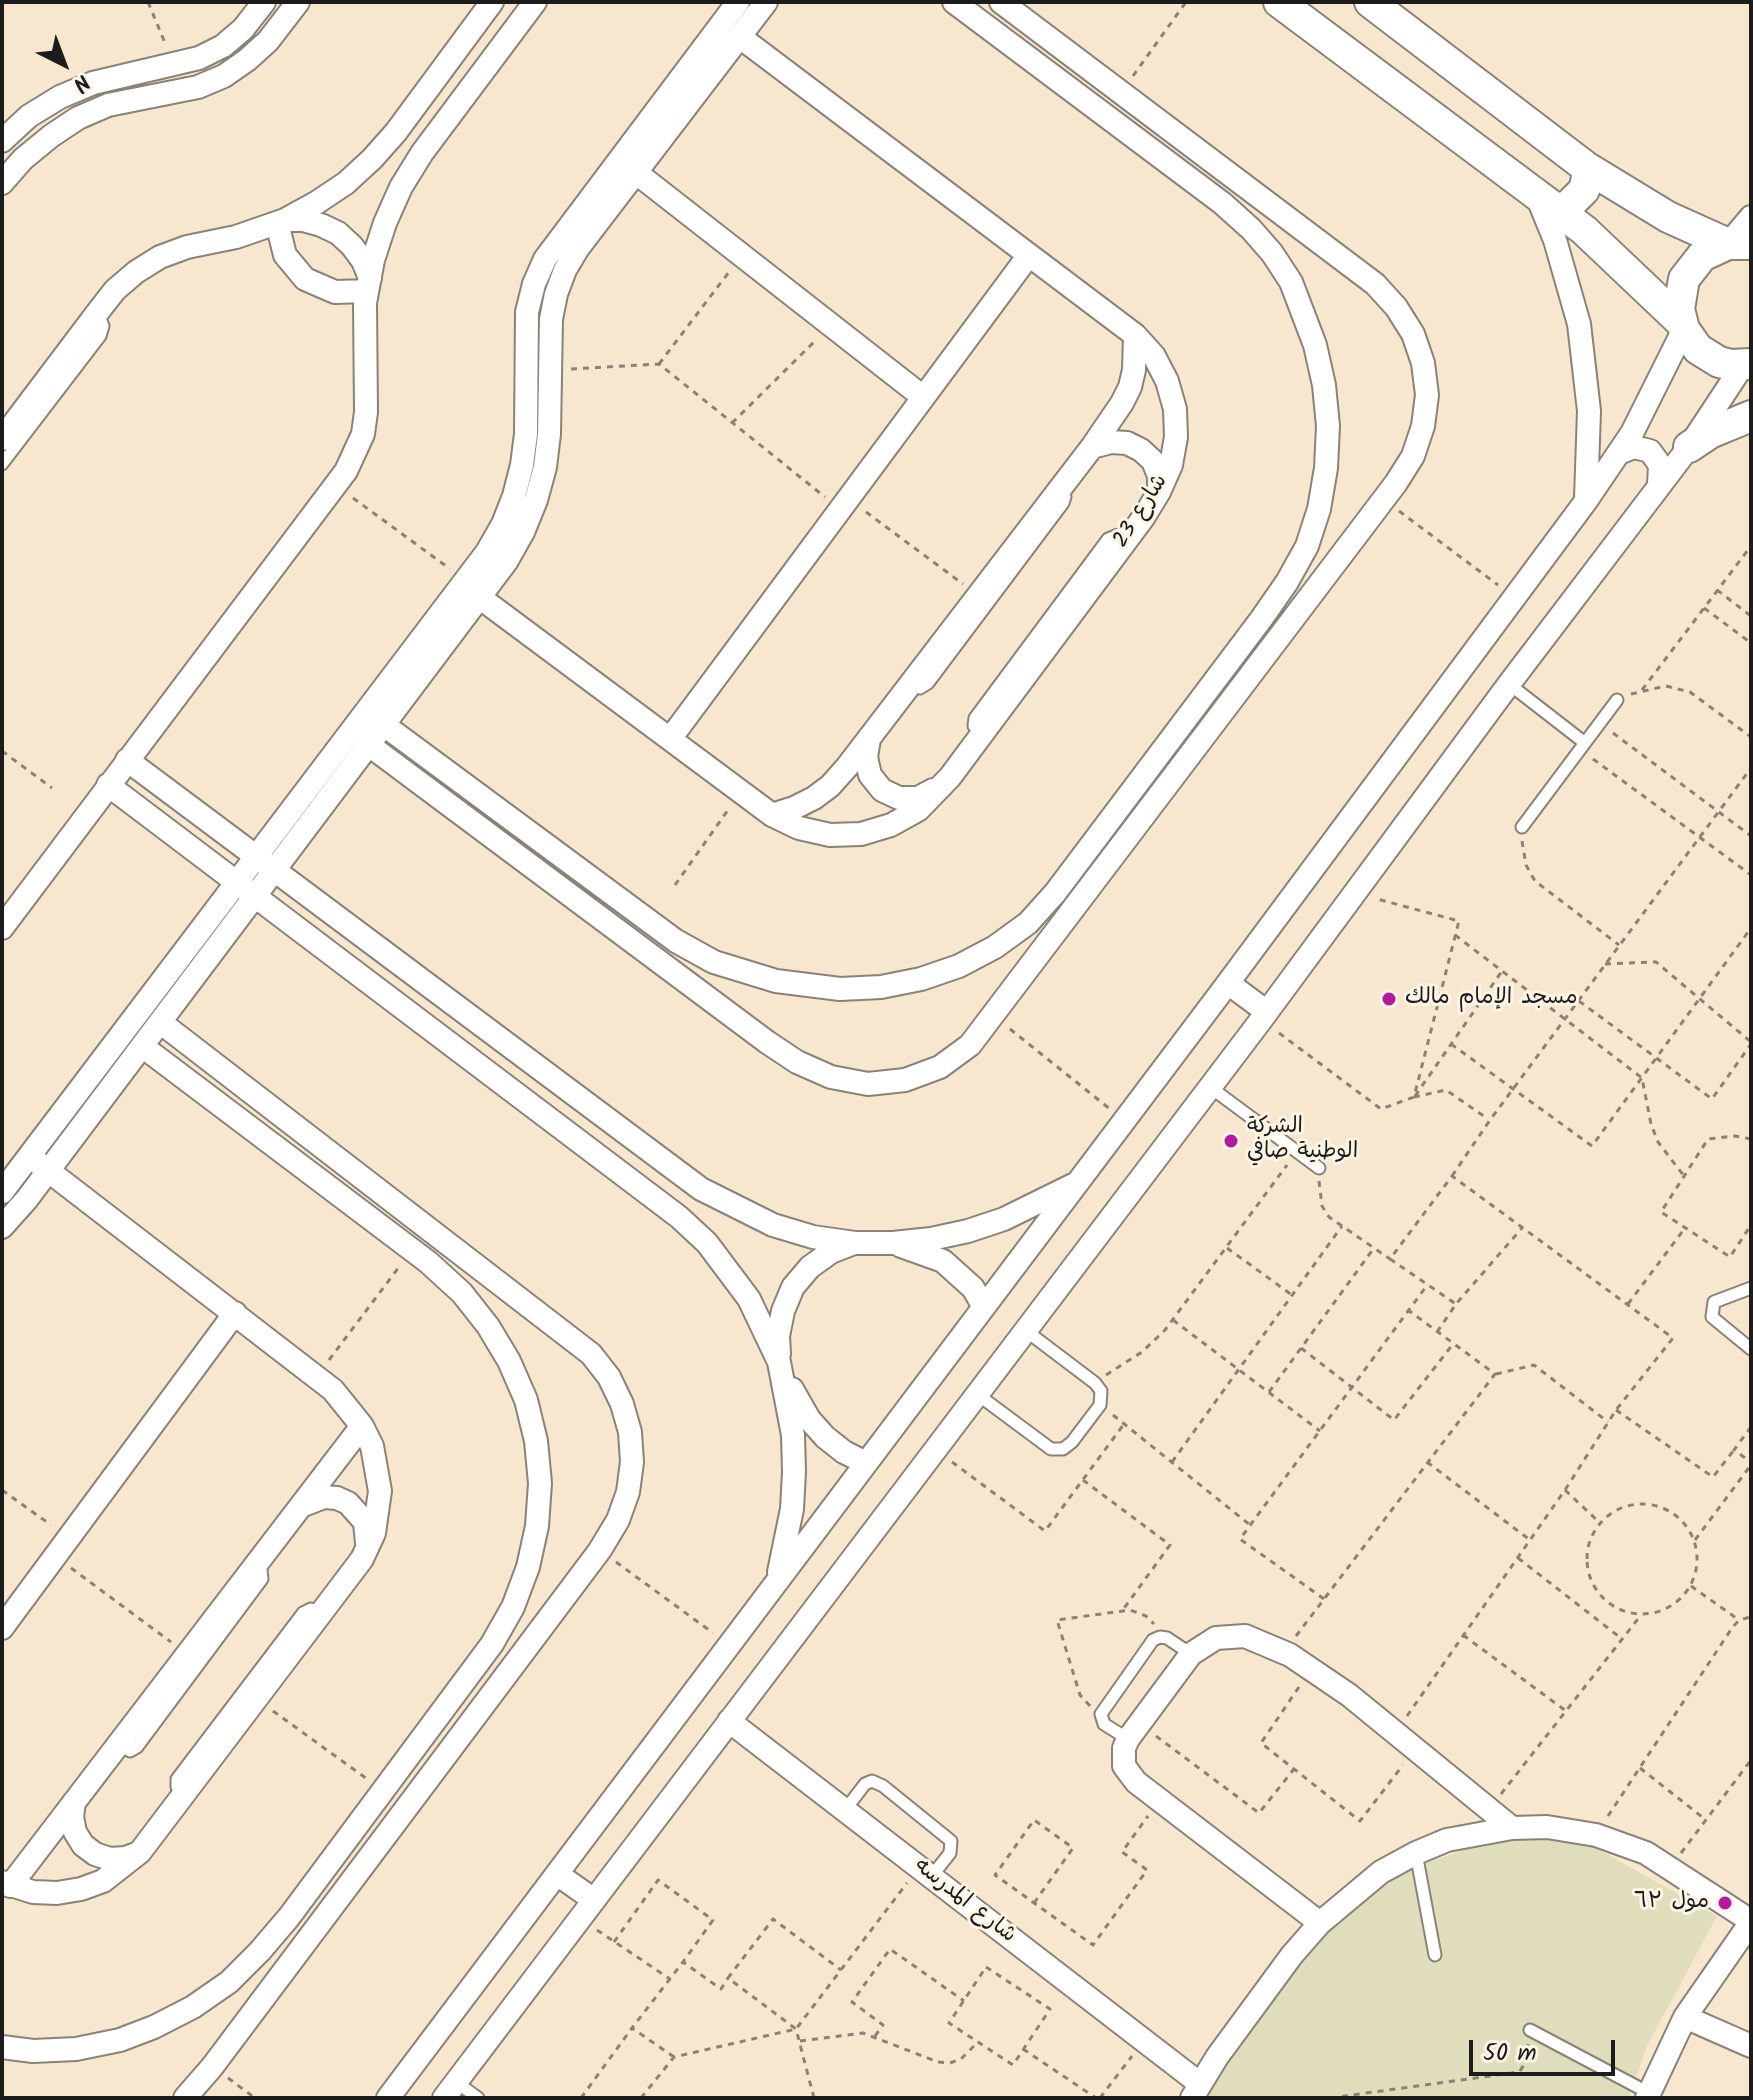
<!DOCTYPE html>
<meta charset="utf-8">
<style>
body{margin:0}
#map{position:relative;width:1753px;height:2100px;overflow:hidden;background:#f8e7cf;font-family:Kalam,sans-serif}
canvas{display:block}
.frame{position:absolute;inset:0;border:4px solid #1c1c1c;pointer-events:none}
.north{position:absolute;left:24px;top:24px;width:80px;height:80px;-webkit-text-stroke:6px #fcf5e5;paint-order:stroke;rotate:138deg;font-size:22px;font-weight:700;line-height:32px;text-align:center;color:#1c1c1c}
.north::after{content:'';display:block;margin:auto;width:28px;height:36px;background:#1c1c1c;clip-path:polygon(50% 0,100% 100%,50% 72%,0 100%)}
.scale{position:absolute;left:1469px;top:2040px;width:146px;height:36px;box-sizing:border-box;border:4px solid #1c1c1c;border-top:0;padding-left:10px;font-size:24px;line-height:28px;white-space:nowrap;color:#1c1c1c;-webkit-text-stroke:6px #fcf5e5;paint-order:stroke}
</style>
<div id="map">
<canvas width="1753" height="2100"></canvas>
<div class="frame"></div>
<div class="north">N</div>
<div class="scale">50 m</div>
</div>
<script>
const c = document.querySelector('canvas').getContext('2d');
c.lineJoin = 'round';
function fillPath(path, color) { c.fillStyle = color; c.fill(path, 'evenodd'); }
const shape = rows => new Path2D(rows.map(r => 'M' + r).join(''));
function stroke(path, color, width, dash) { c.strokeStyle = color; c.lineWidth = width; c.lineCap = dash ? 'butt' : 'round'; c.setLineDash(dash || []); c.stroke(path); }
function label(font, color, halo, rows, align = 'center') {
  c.font = font + ' Kalam,"Playpen Sans Arabic",sans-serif'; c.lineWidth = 6; c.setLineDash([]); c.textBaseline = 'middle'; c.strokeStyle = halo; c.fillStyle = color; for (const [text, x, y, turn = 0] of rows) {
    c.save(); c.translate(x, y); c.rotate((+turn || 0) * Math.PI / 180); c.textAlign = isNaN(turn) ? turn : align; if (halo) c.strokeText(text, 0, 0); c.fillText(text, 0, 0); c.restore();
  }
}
const built = shape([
 [1537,1837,1585,1842,1717,1916,1647,2046,1629,2098,1205,2098,1252,2024,1287,1976,1335,1924,1400,1872,1464,1850]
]);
const path = shape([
 [148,2,165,43],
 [1133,76,1186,2],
 [659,364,729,272],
 [571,369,659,364,825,497],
 [732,423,817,339],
 [353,498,450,569],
 [1399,511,1498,585],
 [866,512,963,584],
 [1717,590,1751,616],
 [1704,608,1751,643],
 [1642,690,1751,546],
 [1631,694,1666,686,1690,692,1751,737],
 [1613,733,1751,836],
 [2,751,52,788],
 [1593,759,1751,875],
 [1522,841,1526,865,1535,881,1619,945],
 [675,885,728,810],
 [1455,935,1642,1078,1651,1124,1658,1142,1684,1176],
 [1605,964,1656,962,1751,1042],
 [1579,1001,1712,1099,1751,1044],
 [1010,1029,1110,1109],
 [1279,1033,1381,1109,1414,1097,1459,921,1377,899],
 [1451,1044,1592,1146,1751,928],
 [1415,1096,1502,971],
 [1414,1097,1446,1090,1488,1119],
 [1751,1139,1735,1136,1708,1139,1661,1212,1730,1257,1751,1225],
 [1452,1176,1490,1120,1751,768],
 [1319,1181,1322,1206,1329,1217,1390,1259],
 [1227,1248,1292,1295],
 [1628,1304,1685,1228],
 [1173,1320,1320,1431],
 [1437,1332,1456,1304,1522,1228],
 [1301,1348,1394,1420,1453,1344],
 [329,1360,399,1267],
 [1496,1374,1534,1365,1608,1422],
 [1106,1375,1142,1352,1165,1330,1287,1165],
 [1269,1392,1374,1248],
 [1616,1410,1713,1477,1734,1450],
 [1113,1415,1250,1525],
 [1751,1427,1734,1450,1751,1462],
 [952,1462,1045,1531,1124,1424],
 [1172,1462,1342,1226],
 [1427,1462,1530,1540],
 [1083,1480,1170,1545,1122,1611],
 [2,1490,51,1525],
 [1565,1490,1600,1523],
 '1587 1559a55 55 0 1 1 110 0a55 55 0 1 1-110 0Z',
 [1695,1540,1751,1465],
 [1518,1558,1622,1639],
 [616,1562,713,1633],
 [71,1568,171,1642],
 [1691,1586,1739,1620],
 [1324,1599,1240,1539,1428,1284],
 [1463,1635,1566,1711],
 [1296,1636,1495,1374,1408,1310],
 [1299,1687,1261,1743,1360,1821,1403,1765],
 [1090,1706,1080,1695,1057,1620,1130,1610,1146,1616,1154,1624],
 [273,1711,367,1779],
 [1407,1716,1565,1490,1616,1410,1673,1338,1452,1176,1390,1259,1456,1304],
 [1156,1736,1259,1813,1294,1769],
 [1640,1768,1706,1820],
 [1501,1794,1641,1615],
 [1608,1816,1732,1628,1739,1620,1751,1617],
 [1681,1853,1751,1760],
 [1034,1903,1073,1848,1034,1820,995,1875,1093,1945,1147,1870,1122,1852,1148,1816],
 [597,1930,670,1979],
 [614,1942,658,1880,713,1920,683,1962],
 [986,1967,1050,2009,1013,2065,949,2023,986,1967],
 [875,2036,883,2025,852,2002,890,1949,964,2001],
 [800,2041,863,2033,938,2062,950,2063,961,2059,978,2042],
 [1023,2049,1096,2098],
 [674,2057,632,2028,683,1962,721,1989,728,1978],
 [228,2078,255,2098],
 [581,2098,632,2028],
 [641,2098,674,2057,796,2029,907,1883],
 [814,2098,796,2029,728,1978,773,1919,841,1970],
 [1100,2098,1132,2056],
 [1330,2098,1512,2073,1520,2071,1525,2063,1528,2044]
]);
const lane = shape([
 [2,464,100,336,103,326,98,313],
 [911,684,920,688,928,683,1063,503,1065,497,1060,490],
 [1509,684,1585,743],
 [982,734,974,726,975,718,1108,539,1118,535,1127,540],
 [1522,827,1617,700],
 [1210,1087,1319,1168],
 [1751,1288,1714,1302,1712,1317,1751,1349],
 [977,1394,1051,1449,1063,1449,1072,1442,1100,1405,1101,1391,1095,1383,1025,1330],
 [1128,1739,1104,1724,1101,1714,1153,1640,1160,1637,1167,1638,1191,1654],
 [118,1744,130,1751,137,1747,262,1579,261,1570,256,1565],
 [184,1794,177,1787,177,1779,303,1613,311,1609,321,1615],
 [845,1810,865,1784,872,1781,883,1786,951,1841,950,1853,931,1877],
 [1416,1853,1435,1955],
 [1530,2030,1649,2093],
 [456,2082,478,2098]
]);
const street = shape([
 [2,141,29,116,60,97,93,83,199,58,223,46,243,29,264,2],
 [625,164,923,397],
 [2,183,23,159,51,136,78,118,108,105,198,87,224,76,247,60,268,41,298,2],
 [1537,196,1555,240,1579,324,1589,411,1586,498],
 [286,220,303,220,321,225,338,233,352,246,363,261,370,278],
 [277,223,285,255,305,279,335,292,367,291],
 [1729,243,1751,217],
 [2,439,97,313,115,290,136,272,160,257,187,247,236,237,285,220,316,203,346,183,372,159,396,132,492,2],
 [1092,447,1111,442,1127,443,1141,450,1153,461,1159,476,1159,492],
 [1619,453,1634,447,1650,451,1660,465,1659,484],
 [463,585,772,815,799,828,830,835,861,834,891,825,918,810,950,777,1143,518,1159,492,1171,465,1176,437,1175,409,1167,381,1154,356,1135,335,740,37],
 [384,725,676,941,714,962,776,981,840,989,881,987,921,979,959,966,995,947,1028,923,1055,893,1262,618,1287,582,1307,546,1319,509,1326,468,1328,426,1324,385,1315,345,1291,282,1272,253,1251,229,1222,203,954,2],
 [670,739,1029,255],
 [869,739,866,757,870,775,882,790,899,798,918,798,933,790],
 [369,745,767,1042,797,1062,831,1077,868,1084,905,1080,940,1067,970,1045,1396,483,1413,456,1423,426,1427,395,1423,363,1413,334,1396,307,1375,284,1001,2],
 [127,760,701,1189,773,1225,813,1237,855,1243,893,1243,931,1239,968,1231,1004,1219,1073,1185],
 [108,785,679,1217,707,1243,749,1299,779,1362,793,1435,794,1472,792,1509,779,1572],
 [772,815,794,808,814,798,830,786,847,767,1092,447,1122,403,1130,387,1134,370,1135,335],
 [2,928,346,471,363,434,366,412,365,303,373,260,385,223,401,187,422,153,535,2],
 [1228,983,1267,1012],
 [160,1022,591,1354,609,1377,622,1404,630,1432,632,1462,628,1492,618,1520,600,1550,212,2067,185,2098],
 [2,1192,487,552,503,524,514,496,522,465,526,434,527,312,534,284,545,259,738,2],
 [2,1227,27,1199,506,562,523,532,536,500,545,467,549,434,551,319,556,294,565,270,578,248,766,2],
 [901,1246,943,1261,973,1288,984,1307],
 [779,1354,778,1336,783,1311,793,1287,810,1267,831,1252,854,1243],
 [792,1389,809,1419,825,1437,844,1452,866,1463],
 [301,1506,324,1497,337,1498,348,1503,365,1522,367,1543],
 [2,1628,235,1313],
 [729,1721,1199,2083],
 [74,1802,72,1817,75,1832,83,1845,95,1854,110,1859,125,1858,139,1853],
 [557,1874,594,1900],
 [2,1882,33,1892,57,1893,81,1889,103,1881,140,1852,362,1559,374,1533,380,1491,372,1446,362,1426,333,1390,37,1162],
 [10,1886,362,1426],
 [1320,1923,1136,1782,1124,1766,1124,1748,1128,1739,1191,1654,1216,1638,1245,1636,1290,1655,1349,1695,1512,1828],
 [1685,2017,1751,2046],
 [2,2047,33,2051,76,2049,120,2040,154,2027,193,2007,229,1982,260,1951,289,1917,492,1644,513,1607,528,1567,537,1526,540,1483,536,1441,526,1400,509,1361,488,1326,462,1293,428,1262,142,1046],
 [388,2098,1228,983,1586,501,1632,433,1684,329],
 [444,2098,1261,1020,1509,684,1689,447,1743,365],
 [1192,2098,1217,2057,1292,1955,1320,1923,1381,1872,1416,1853,1447,1840,1512,1828,1547,1827,1596,1835,1646,1853,1751,1921],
 [1647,2098,1685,2017,1751,1922]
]);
const secondary = shape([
 [1279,2,1584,230,1682,323],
 [1370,2,1586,167,1668,217,1728,244],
 [1557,209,1568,206,1584,190,1587,178,1586,167],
 [1751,244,1728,244,1702,256,1684,279,1679,309,1684,329,1698,349,1719,362,1731,365,1751,364],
 [1689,447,1710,433,1751,416]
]);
const markers = [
 [1389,999,8,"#b5179e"],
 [1231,1141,8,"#b5179e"],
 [1725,1903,8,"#b5179e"]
];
const streetNames = [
 ["شارع 23",1142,512,-58],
 ["شارع المدرسه",964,1902,38]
];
const poiNames = [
 ["مسجد الإمام مالك",1405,999],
 ["الشركة",1247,1128],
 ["الوطنية صافي",1247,1153],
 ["مول ٦٣",1709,1903,"right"]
];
fillPath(built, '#dfddbb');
stroke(lane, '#8a8276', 15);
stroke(street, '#8a8276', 26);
stroke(secondary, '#8a8276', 34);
stroke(path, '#8a8276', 3, [6, 6]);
stroke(lane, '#fff', 11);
stroke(street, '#fff', 22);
stroke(secondary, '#fff', 30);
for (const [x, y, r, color] of markers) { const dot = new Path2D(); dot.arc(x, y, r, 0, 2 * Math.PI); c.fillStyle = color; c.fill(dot); stroke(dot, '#fcf5e5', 3); }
label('22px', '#1c1c1c', '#fcf5e5', streetNames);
label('22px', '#1c1c1c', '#fcf5e5', poiNames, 'left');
</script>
